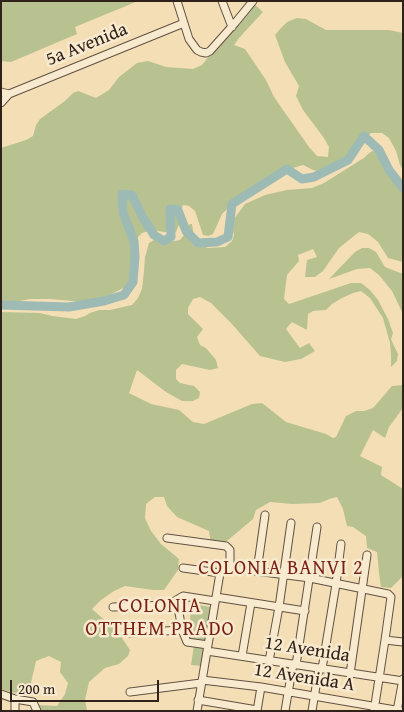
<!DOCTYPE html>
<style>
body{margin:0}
#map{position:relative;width:404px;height:712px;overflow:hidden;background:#f4deb5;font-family:"Gentium Book Plus",serif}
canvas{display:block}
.frame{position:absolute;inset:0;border:2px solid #30221b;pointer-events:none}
.scale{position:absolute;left:10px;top:680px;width:149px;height:22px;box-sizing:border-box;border:2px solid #30221b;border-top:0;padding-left:6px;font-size:15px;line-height:18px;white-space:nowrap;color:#30221b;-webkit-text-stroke:4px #f8eacf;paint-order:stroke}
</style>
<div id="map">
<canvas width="404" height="712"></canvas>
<div class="frame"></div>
<div class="scale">200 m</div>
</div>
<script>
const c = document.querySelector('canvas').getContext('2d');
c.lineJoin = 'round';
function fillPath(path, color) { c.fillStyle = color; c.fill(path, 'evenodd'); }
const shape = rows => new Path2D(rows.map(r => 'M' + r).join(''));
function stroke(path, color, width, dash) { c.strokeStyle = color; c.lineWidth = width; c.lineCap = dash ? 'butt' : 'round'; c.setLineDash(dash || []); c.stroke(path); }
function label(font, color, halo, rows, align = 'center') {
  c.font = font + ' "Gentium Book Plus",serif'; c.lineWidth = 5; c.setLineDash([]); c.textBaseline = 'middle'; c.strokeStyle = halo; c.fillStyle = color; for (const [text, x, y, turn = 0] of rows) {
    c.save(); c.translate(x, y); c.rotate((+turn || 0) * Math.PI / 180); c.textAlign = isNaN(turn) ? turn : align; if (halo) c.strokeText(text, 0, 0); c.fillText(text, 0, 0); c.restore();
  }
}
const green = shape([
 [1,1,138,1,75,27,77,34,11,62,1,61],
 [252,2,263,12,239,38,234,45,245,49,266,80,274,97,309,147,317,156,328,157,329,147,324,138,303,110,296,96,299,86,285,62,275,35,281,28,287,22,297,18,306,19,326,30,389,30,403,33,403,170,400,165,396,151,389,138,382,133,371,133,360,142,352,153,339,161,332,168,322,172,313,170,303,165,286,170,228,208,222,214,213,234,208,236,203,235,195,211,189,206,183,205,179,214,180,222,176,232,171,233,151,230,142,233,136,239,134,268,127,286,110,295,85,302,50,299,30,299,14,302,1,303,1,148,26,140,33,136,36,125,40,119,65,101,73,93,78,91,96,98,109,90,119,77,137,63,148,61,166,67,193,69,202,65],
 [372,151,381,153,387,159,403,189,403,262,388,258,378,242,368,234,359,232,339,248,323,271,315,277,305,277,307,260,317,257,313,249,298,255,299,261,287,275,284,299,289,304,351,283,361,283,370,290,378,300,388,319,393,333,391,339,393,344,398,354,397,361,391,367,391,355,390,343,383,318,370,298,361,291,353,293,342,298,332,304,326,310,313,311,308,314,307,330,292,322,286,329,300,348,309,343,315,351,301,359,285,362,260,356,231,323,211,303,200,297,193,299,188,308,188,314,203,329,197,337,200,345,206,348,216,360,218,368,210,370,182,364,176,370,176,379,180,383,194,386,200,392,199,398,193,401,182,401,166,392,137,370,129,393,151,404,179,410,193,422,204,424,252,404,262,403,286,422,326,434,333,438,336,437,346,416,356,411,364,411,373,408,392,386,403,385,403,408,389,427,385,438,373,430,360,456,382,467,381,475,403,489,403,577,401,578,391,588,381,587,379,573,377,552,367,548,366,536,353,527,347,526,343,509,337,497,329,499,320,503,292,504,270,502,256,510,253,519,227,541,217,547,211,544,209,531,177,517,167,506,164,497,155,497,146,504,145,518,151,531,161,544,179,559,178,570,164,590,153,590,125,586,114,591,101,600,92,609,118,632,130,650,128,656,119,664,105,668,89,682,85,700,87,710,90,711,39,711,38,705,57,706,65,694,68,683,60,672,61,662,49,656,36,661,30,687,19,694,1,689,1,312,40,313,52,316,76,319,85,316,90,313,99,310,110,310,132,305,138,298,142,289,144,271,145,257,149,243,154,240,169,242,180,240,184,235,186,228,190,224,192,224,194,237,199,245,208,248,225,247,232,241,234,235,231,223,245,204,265,195,287,190,312,188,324,183,359,161,364,158,368,154],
 [362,248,369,248,376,252,385,267,403,274,403,314,392,291,379,275,370,268,357,269,329,279,355,252],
 [191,604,211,607,205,642,189,640],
 [194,645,205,647,202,666,191,665]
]);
const river = shape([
 [1,305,69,307,104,301,124,295,133,282,135,257,134,241,123,213,122,194,132,195,142,216,154,235,164,241,171,237,170,209,178,210,186,231,198,243,217,242,228,237,232,204,287,169,302,179,314,177,348,160,364,136,379,150,389,170,403,188]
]);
const minor = shape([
 [177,1,189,39,197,50,201,52,206,53,210,51,235,23,253,1],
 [222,1,232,27],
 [1,92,9,94,184,23],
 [1,103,9,94],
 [167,538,226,546,230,550,230,569],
 [183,568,220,573],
 [257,571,265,515],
 [216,597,305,611],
 [113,607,168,605,183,596,215,601],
 [178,607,182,630,187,642,208,645],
 [129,633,182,630],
 [385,640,403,642],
 [207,651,403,681],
 [242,656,251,603],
 [269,661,279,607,291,523],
 [296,665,317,527],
 [322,669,336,584,341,544],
 [350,674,367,555],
 [202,680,261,687,401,711],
 [130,692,201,683],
 [1,694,15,699,33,702,37,711],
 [15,699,15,711],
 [198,700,257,710],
 [197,711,220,573,221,569,224,567,310,578,388,594,391,597,385,640,374,711],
 [257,711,261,687],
 [285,711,293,664],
 [312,711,319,668],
 [397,711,403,679]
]);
const streetNames = [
 ["5a Avenida",87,45,-22],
 ["12 Avenida",307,650,9],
 ["12 Avenida A",304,678,9]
];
const neighbourhoodNames = [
 ["COLONIA BANVI 2",281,569],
 ["COLONIA",160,607],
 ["OTTHEM PRADO",160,630]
];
fillPath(green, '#b8c290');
stroke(river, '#9dbbb4', 9);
stroke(minor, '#615142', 9);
stroke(minor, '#f8eacf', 7);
label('19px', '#30221b', '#f8eacf', streetNames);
c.letterSpacing = '1px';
label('20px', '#7a1f14', '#f8eacf', neighbourhoodNames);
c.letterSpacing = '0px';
</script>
